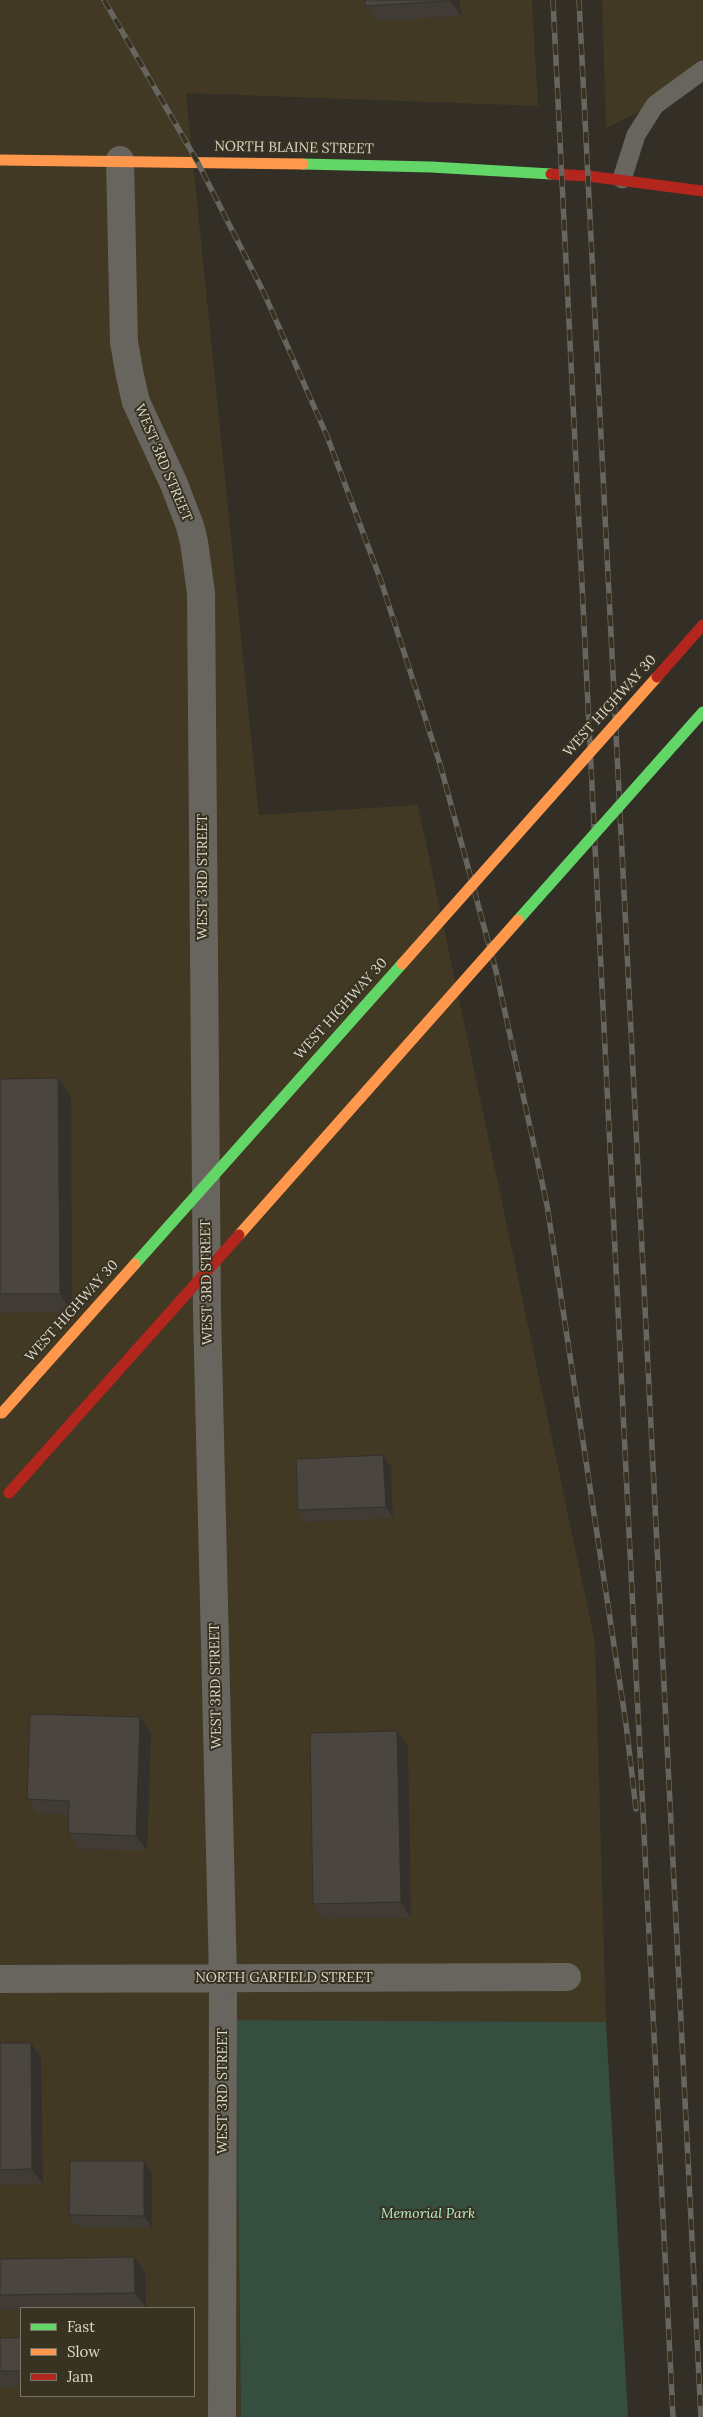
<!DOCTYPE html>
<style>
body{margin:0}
#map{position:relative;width:703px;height:2417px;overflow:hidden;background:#332f26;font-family:Lora,serif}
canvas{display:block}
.legend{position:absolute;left:20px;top:2307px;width:175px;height:90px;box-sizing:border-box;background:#383221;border:1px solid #797466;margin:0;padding:6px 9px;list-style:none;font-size:15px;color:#dbd8cd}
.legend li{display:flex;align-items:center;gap:10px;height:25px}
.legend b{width:25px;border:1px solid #797466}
</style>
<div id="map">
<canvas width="703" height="2417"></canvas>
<ul class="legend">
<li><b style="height:6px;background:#63d668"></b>Fast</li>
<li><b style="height:6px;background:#ff974d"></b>Slow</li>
<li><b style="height:6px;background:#b3261e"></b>Jam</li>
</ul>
</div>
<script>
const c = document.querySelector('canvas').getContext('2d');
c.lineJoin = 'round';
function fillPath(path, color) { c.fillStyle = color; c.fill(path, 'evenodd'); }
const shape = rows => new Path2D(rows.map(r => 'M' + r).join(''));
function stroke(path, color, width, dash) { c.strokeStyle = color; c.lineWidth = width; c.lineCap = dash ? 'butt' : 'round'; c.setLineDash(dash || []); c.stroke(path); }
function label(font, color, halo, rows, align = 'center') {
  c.font = font + ' Lora,serif'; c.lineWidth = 4; c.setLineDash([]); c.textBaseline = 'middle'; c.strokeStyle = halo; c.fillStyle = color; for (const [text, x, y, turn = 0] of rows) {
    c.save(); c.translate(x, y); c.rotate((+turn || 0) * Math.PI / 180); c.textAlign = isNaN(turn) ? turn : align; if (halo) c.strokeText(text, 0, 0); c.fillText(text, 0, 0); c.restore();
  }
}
const built = shape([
 [0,0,532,0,538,106,186,93,259,815,418,805,595,1642,606,2022,236,2020,241,2417,0,2417],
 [21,2308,194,2308,194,2396,21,2396],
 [602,0,703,0,703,81,606,128]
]);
const green = shape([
 [236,2020,606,2022,628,2417,241,2417]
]);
const lane = shape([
 [622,179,636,135,655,105,703,70]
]);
const street = shape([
 [120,160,124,342,130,376,136,402,174,484,190,526,194,542,201,593,207,1312,223,1978,222,2417],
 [0,1979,567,1977]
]);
const fast = shape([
 [303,164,431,167,551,174]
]);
const slow = shape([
 [0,160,303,164]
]);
const jam = shape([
 [551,174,588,176,703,191]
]);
const rail = shape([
 [104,0,197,161,264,293,327,436,381,581,440,764,496,971,547,1205,626,1724,636,1809],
 [553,0,673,2417],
 [579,0,701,2417]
]);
const fastBridge = shape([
 [518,920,703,712],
 [135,1264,402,964]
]);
const slowBridge = shape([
 [402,964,657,677],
 [239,1235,518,920],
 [2,1413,135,1264]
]);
const jamBridge = shape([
 [657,677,703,625],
 [9,1493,239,1235]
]);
const wall = shape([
 [365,0,460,0,461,16,376,21,365,6],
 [58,1078,71,1096,72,1312,0,1313,0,1079],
 [391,1467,393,1518,305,1522,298,1510],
 [397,1731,408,1747,411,1918,323,1919,313,1904],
 [151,1733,147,1851,79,1849,68,1833,69,1815,38,1814,27,1799],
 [0,2043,31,2043,41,2058,43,2185,0,2185],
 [144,2161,152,2172,152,2227,77,2227,69,2215],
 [134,2257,145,2272,146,2308,21,2308,21,2310,0,2311,0,2259],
 [0,2338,21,2338,21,2387,0,2387]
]);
const shadedWall = shape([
 [450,0,460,0,461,16,450,1],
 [58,1078,71,1096,72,1312,60,1294],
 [383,1455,391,1467,393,1518,386,1507],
 [140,1717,151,1733,147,1851,136,1836],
 [397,1731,408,1747,411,1918,401,1902],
 [31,2043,41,2058,43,2185,32,2169],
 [144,2161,152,2172,152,2227,144,2216],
 [134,2257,145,2272,146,2308,135,2293]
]);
const building = shape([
 [365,0,450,0,450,1,365,6,365,0],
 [58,1078,60,1294,0,1294,0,1079,58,1078],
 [383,1455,386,1507,298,1510,296,1459,383,1455],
 [30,1714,140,1717,136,1836,68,1833,69,1801,27,1799,30,1714],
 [397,1731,401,1902,313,1904,310,1733,397,1731],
 [0,2043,31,2043,32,2169,0,2170,0,2043],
 [70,2161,144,2161,144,2216,69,2215,70,2161],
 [134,2257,135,2293,0,2295,0,2259,134,2257],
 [0,2338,21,2338,21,2371,0,2371,0,2338]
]);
const streetNames = [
 ["NORTH BLAINE STREET",294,148,1],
 ["WEST 3RD STREET",163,463,67],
 ["WEST HIGHWAY 30",610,706,-48],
 ["WEST 3RD STREET",203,877,-90],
 ["WEST HIGHWAY 30",341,1009,-48],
 ["WEST 3RD STREET",207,1282,-91],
 ["WEST HIGHWAY 30",72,1311,-48],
 ["WEST 3RD STREET",216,1686,-91],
 ["NORTH GARFIELD STREET",284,1978],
 ["WEST 3RD STREET",223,2091,-90]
];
const parkNames = [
 ["Memorial Park",428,2214]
];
fillPath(built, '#413923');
fillPath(green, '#364e3f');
stroke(lane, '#68655f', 19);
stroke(street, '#68655f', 28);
stroke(fast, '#63d668', 11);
stroke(slow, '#ff974d', 11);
stroke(jam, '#b3261e', 11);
stroke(rail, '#686560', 5.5);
stroke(rail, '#383221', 4, [11]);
stroke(fastBridge, '#63d668', 11);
stroke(slowBridge, '#ff974d', 11);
stroke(jamBridge, '#b3261e', 11);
fillPath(wall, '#403b35');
fillPath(shadedWall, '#34302b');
fillPath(building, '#4a453e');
stroke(building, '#34302b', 1);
label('14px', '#dbd8cd', '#383221', streetNames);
label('italic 14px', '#b4f1cc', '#383221', parkNames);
</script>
